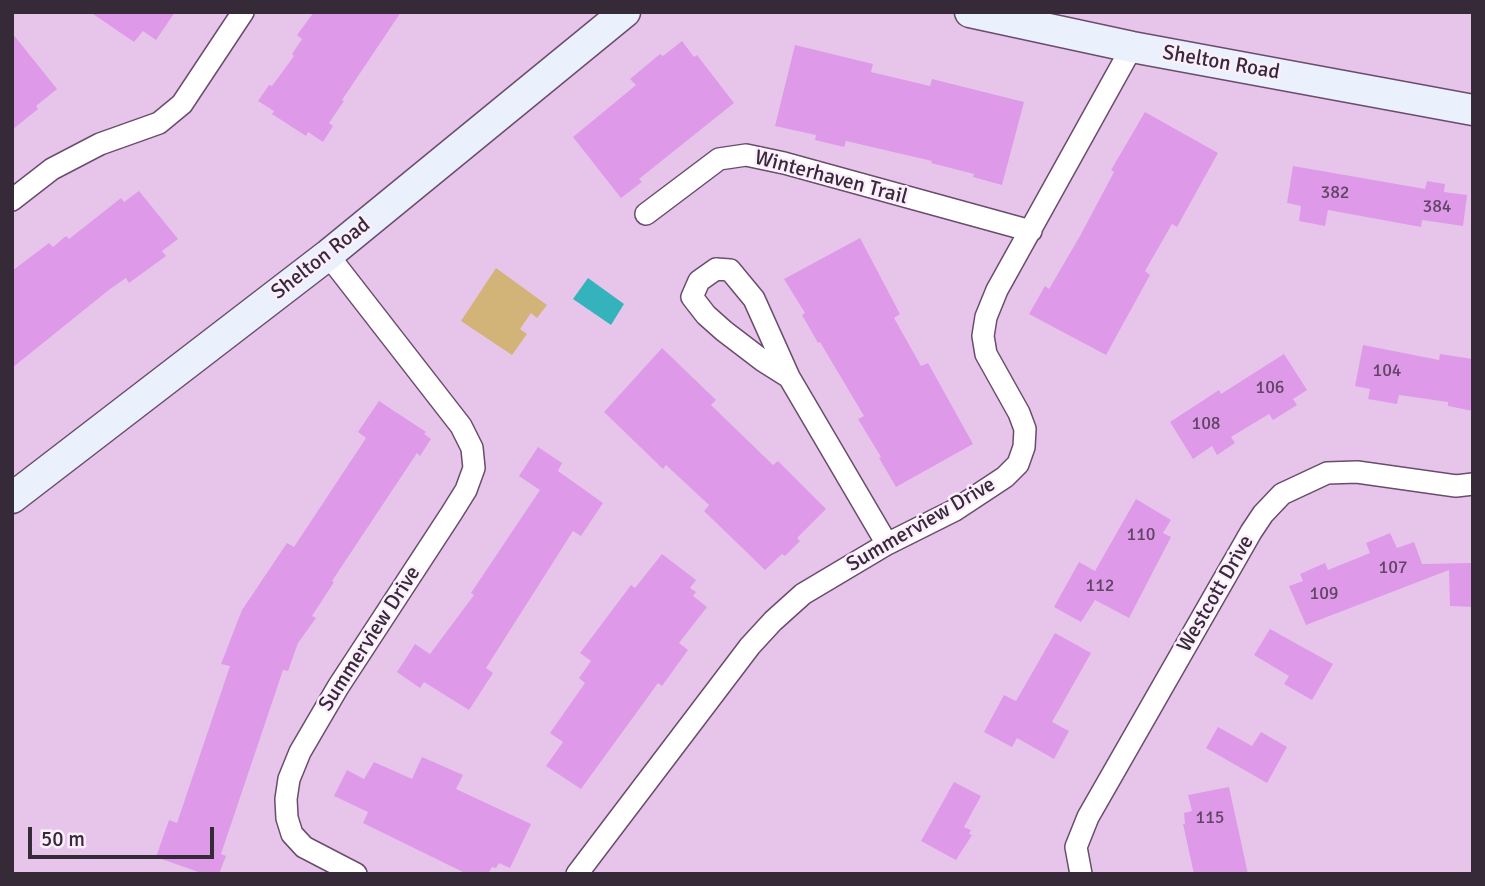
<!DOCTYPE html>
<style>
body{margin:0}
#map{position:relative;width:1485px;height:886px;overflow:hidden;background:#e7c5eb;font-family:Signika,sans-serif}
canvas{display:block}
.frame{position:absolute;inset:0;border:14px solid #362938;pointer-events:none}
.scale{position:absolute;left:28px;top:827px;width:186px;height:32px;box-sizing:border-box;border:4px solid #362938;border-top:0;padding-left:9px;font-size:21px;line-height:24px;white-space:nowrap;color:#362938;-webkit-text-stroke:5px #fceefd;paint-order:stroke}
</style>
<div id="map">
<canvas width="1485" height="886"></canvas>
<div class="frame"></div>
<div class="scale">50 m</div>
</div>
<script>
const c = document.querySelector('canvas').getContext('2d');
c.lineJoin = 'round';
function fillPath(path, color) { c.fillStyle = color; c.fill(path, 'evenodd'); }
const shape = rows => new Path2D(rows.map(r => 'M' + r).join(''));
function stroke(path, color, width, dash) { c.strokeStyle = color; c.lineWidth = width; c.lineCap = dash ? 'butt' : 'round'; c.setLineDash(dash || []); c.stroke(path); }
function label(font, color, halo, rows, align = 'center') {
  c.font = font + ' Signika,sans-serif'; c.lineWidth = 5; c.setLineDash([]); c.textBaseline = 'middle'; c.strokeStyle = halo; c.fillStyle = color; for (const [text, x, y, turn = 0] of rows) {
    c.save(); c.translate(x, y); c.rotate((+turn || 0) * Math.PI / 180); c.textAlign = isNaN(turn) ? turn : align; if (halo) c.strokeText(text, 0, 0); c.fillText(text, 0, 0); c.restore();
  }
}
const green = shape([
 [496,268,547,305,537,318,531,313,520,329,527,334,512,355,461,321]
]);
const water = shape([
 [588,278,624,304,611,325,573,299]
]);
const building = shape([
 [90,12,175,12,156,40,143,31,134,42],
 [314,12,401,12,342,100,344,101,329,123,333,126,323,142,308,132,306,136,272,114,274,111,258,101,269,85,272,86,294,56,292,54,302,39,297,35],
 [12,33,57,89,36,106,38,109,12,130],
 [682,41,694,57,697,55,734,103,639,179,642,182,621,198,573,137,636,85,630,79,660,54,663,56],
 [795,45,873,64,871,72,930,86,932,79,1024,102,1002,185,973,177,974,174,931,163,932,161,846,141,844,147,815,140,816,135,775,126],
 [1145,112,1218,153,1177,227,1172,224,1145,271,1150,275,1106,355,1029,314,1045,286,1049,289,1080,236,1114,172,1111,170],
 [1293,166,1425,189,1427,181,1445,184,1444,192,1467,195,1463,226,1422,220,1421,227,1328,210,1325,226,1299,221,1301,206,1287,203],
 [139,191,178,239,162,251,166,256,129,283,126,278,110,289,12,368,12,271,49,243,53,247,66,236,69,239,121,198,124,202],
 [860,238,900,314,894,318,921,366,928,363,973,444,896,487,879,458,881,457,858,419,864,416,820,342,818,343,802,315,805,313,784,279],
 [1363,345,1439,360,1440,354,1473,359,1473,411,1448,406,1448,402,1399,395,1397,404,1368,399,1370,389,1355,386],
 [662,348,716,400,711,405,773,465,778,461,826,509,797,538,800,541,785,556,782,554,765,570,704,511,709,505,666,465,663,469,604,412],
 [1284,354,1307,390,1293,399,1297,405,1273,420,1269,414,1231,437,1235,443,1217,455,1212,446,1193,459,1170,422,1219,390,1221,394],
 [379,401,426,432,424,434,431,439,420,456,417,453,332,581,334,582,312,616,316,618,298,643,288,671,283,670,221,854,226,856,219,874,204,874,156,857,169,820,177,823,230,666,221,664,242,610,287,543,294,547,366,438,358,432],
 [538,447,562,463,558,471,603,503,581,536,573,531,486,668,493,673,469,710,424,682,420,688,397,672,415,644,430,654,474,595,471,593,540,490,519,476],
 [1136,499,1171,520,1163,533,1171,537,1129,618,1095,600,1081,622,1054,607,1079,562,1095,571],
 [1390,533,1397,548,1414,542,1422,564,1473,563,1473,607,1450,606,1449,570,1306,625,1289,586,1303,581,1300,574,1325,563,1328,570,1370,553,1366,543],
 [662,554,696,580,690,588,696,592,693,596,707,607,679,643,688,650,662,686,658,683,581,789,546,766,563,742,550,733,585,683,579,678,591,661,580,653,631,585,635,588],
 [1270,629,1333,664,1312,700,1284,684,1289,676,1254,655],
 [1055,633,1091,653,1052,722,1069,731,1054,759,1017,738,1012,747,984,732,1004,695,1016,701],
 [1218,727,1252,746,1261,732,1287,747,1267,783,1206,748],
 [422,757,463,775,456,789,531,824,510,868,499,863,496,868,492,867,488,874,467,874,363,823,368,812,334,796,347,770,364,779,374,762,412,779],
 [954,782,981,796,964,827,971,830,969,834,972,835,956,860,921,841],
 [1229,787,1248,874,1194,874,1183,824,1185,824,1184,813,1192,811,1188,795]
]);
const street = shape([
 [12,200,52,169,100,144,159,123,182,104,243,12],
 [646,214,719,159,746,155,784,163,1031,231],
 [328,255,461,426,472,448,474,468,466,490,451,514,338,687,300,752,289,779,286,799,287,818,292,834,304,847,356,874],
 [716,269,730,270,754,299,789,377,762,360,724,331,706,315,692,297,699,281,716,269],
 [789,377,887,544],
 [577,874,750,646,773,621,803,594,887,544,955,510,1005,477,1018,464,1024,447,1025,429,1019,413,986,354,983,336,986,317,997,290,1132,47],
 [1081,874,1076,847,1088,817,1251,532,1263,514,1282,494,1327,473,1357,472,1456,486,1473,484]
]);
const secondary = shape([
 [970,12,1132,47,1473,110],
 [12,498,328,255,625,12]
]);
const numberNames = [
 ["382",1335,193],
 ["384",1437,207],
 ["104",1387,371],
 ["106",1270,388],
 ["108",1206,424],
 ["110",1141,535],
 ["107",1393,568],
 ["112",1100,586],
 ["109",1324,594],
 ["115",1210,818]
];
const streetNames = [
 ["Shelton Road",1221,63,10],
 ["Winterhaven Trail",831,178,15],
 ["Shelton Road",321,259,-38],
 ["Summerview Drive",921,525,-30],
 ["Westcott Drive",1216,594,-60],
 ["Summerview Drive",370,639,-57]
];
fillPath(green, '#d3b478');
fillPath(water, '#34b3bd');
fillPath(building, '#df99e9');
stroke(street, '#6a4c6d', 24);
stroke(secondary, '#6a4c6d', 33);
stroke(street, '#fff', 21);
stroke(secondary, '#eaf0fc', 30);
label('18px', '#604564', null, numberNames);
label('21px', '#362938', '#fceefd', streetNames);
</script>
